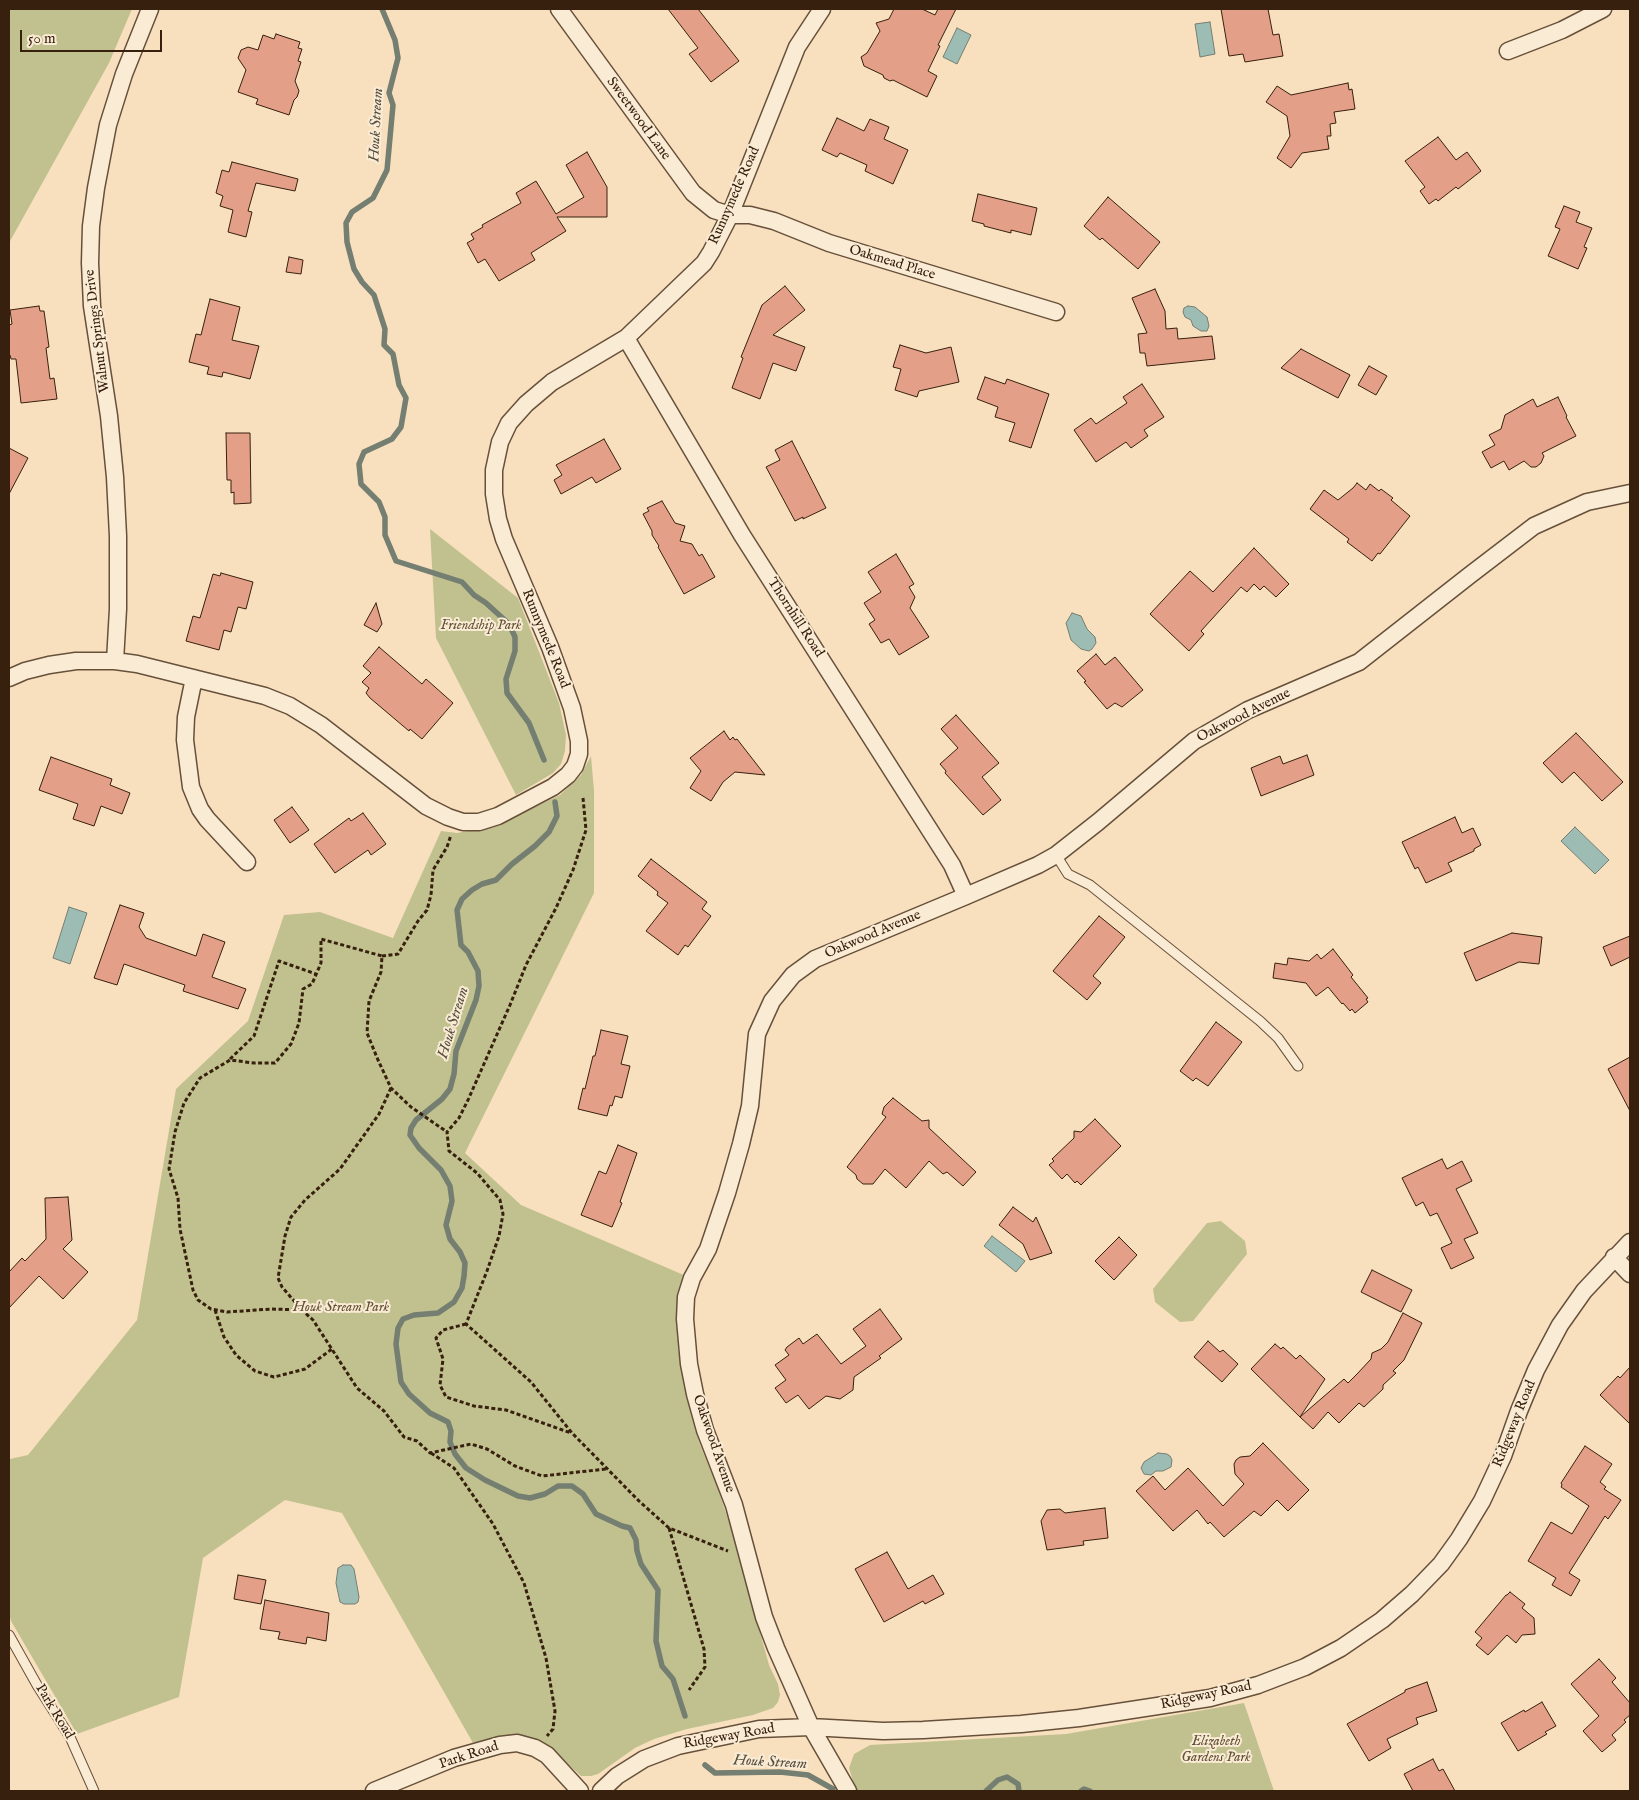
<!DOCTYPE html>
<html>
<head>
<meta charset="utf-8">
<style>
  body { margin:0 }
  #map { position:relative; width:1639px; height:1800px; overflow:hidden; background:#f8e0bf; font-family:"IM FELL English",serif }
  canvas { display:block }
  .frame { position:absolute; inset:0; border:10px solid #37200d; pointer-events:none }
  .scale { position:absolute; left:20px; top:30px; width:142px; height:22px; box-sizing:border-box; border:2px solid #37200d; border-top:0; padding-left:6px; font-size:15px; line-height:18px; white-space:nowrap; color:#37200d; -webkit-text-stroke:4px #faebd5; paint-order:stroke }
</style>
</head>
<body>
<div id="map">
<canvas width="1639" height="1800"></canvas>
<div class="frame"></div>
<div class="scale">50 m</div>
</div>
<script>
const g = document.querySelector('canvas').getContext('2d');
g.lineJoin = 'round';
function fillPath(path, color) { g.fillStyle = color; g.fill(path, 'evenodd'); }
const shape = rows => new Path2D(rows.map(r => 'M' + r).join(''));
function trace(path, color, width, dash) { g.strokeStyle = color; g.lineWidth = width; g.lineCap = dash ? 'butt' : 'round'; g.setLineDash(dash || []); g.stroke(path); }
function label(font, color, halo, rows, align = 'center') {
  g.font = font + ' "IM FELL English",serif'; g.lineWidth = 4; g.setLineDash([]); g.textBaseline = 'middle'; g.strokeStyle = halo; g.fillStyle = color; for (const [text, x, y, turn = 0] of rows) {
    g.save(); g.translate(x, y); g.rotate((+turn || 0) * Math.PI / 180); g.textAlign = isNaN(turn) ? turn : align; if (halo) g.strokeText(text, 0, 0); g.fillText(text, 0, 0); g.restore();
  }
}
fillPath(shape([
  [9,9,132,9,109,63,9,243],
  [430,529,518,598,559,703,566,735,565,751,561,764,553,773,516,795,436,638],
  [591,756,594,791,594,893,465,1153,521,1205,686,1276,678,1306,678,1347,687,1398,699,1442,718,1489,731,1528,769,1665,778,1684,780,1695,778,1702,773,1708,753,1715,687,1729,654,1739,635,1748,598,1774,591,1776,581,1776,556,1753,504,1737,473,1743,342,1513,285,1500,203,1558,179,1697,77,1734,11,1621,9,1613,9,1462,10,1459,28,1455,137,1320,176,1089,248,1021,284,915,320,912,393,938,441,831,457,833,485,828,501,823,560,795,581,775],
  [1221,1221,1245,1241,1247,1254,1193,1321,1180,1322,1155,1302,1153,1289,1207,1223],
  [1244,1703,1274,1791,856,1791,849,1768,854,1754,870,1745,1066,1734]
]), '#c1c18f');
const water = shape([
  [1210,22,1215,54,1200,57,1195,24,1210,22],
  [957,28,971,35,957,64,943,57,957,28],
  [1188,306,1195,307,1207,317,1209,326,1207,331,1201,331,1193,326,1191,320,1185,317,1183,312,1184,308,1188,306],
  [1072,613,1081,616,1087,629,1095,637,1096,643,1092,649,1089,651,1081,649,1071,640,1066,623,1072,613],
  [1575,827,1609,860,1595,874,1561,841,1575,827],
  [69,907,87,913,70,964,53,958,69,907],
  [992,1236,1025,1261,1016,1272,984,1246,992,1236],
  [1158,1453,1167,1454,1170,1456,1172,1460,1171,1467,1163,1471,1156,1471,1151,1475,1144,1474,1141,1468,1144,1462,1158,1453],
  [343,1565,351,1565,354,1569,359,1597,358,1602,355,1604,344,1604,340,1602,336,1583,338,1568,343,1565]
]);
fillPath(water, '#9dbdb4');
trace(water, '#747e71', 1);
trace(shape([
  [382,9,395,40,398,58,389,93,393,105,387,170,373,198,352,212,346,223,347,242,354,269,362,282,374,295,385,329,384,345,393,354,399,385,406,398,401,427,392,439,364,452,359,464,361,484,379,502,385,517,385,535,396,561,462,582,474,595,486,603,509,624,515,637,515,651,506,679,507,693,529,723,544,760],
  [555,802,557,816,549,832,535,846,512,864,496,880,482,884,472,890,462,899,457,910,461,945,468,952,478,971,479,986,476,1000,456,1051,454,1074,450,1089,442,1099,416,1120,411,1128,410,1135,419,1148,441,1170,450,1186,452,1201,446,1225,450,1239,460,1252,465,1263,464,1276,462,1288,454,1302,438,1313,414,1315,403,1319,398,1328,396,1344,401,1382,409,1394,430,1413,448,1422,451,1431,450,1442,455,1454,466,1468,485,1480,518,1496,530,1498,545,1494,558,1486,572,1486,583,1494,596,1514,622,1526,630,1528,636,1540,637,1551,641,1564,658,1590,656,1641,662,1666,673,1679,685,1716],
  [705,1765,715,1773,780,1772,808,1775,833,1789],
  [986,1791,998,1780,1007,1777,1018,1784,1019,1791],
  [1081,1791,1084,1789,1090,1791]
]), '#747e71', 5.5);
const building = shape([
  [668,9,698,9,739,61,711,82,689,54,698,48,668,9],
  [894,9,922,9,935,15,938,9,956,9,938,45,940,46,928,71,937,76,927,97,893,80,890,81,884,78,883,75,864,66,861,57,867,53,880,31,876,23,889,19,894,9],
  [1221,9,1268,9,1273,35,1279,34,1283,56,1245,62,1243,54,1229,56,1221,9],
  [276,34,300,42,298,48,302,49,298,61,301,62,295,81,299,91,297,97,294,100,289,115,256,104,258,99,238,92,246,70,238,58,241,50,248,47,258,50,263,35,274,39,276,34],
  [1348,83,1349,90,1352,89,1355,109,1334,112,1336,123,1330,124,1331,136,1327,136,1329,149,1302,153,1291,168,1277,158,1290,136,1287,116,1266,102,1277,86,1291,95,1348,83],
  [837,118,864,131,870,119,889,127,884,139,908,150,893,184,865,171,867,165,840,153,837,157,822,150,837,118],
  [1438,137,1456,160,1467,152,1481,171,1458,189,1456,187,1438,201,1436,199,1429,204,1420,191,1425,187,1405,161,1438,137],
  [587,152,607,187,607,217,557,217,566,231,531,253,535,260,499,281,485,259,478,263,467,243,474,239,471,234,483,227,482,225,521,203,516,193,536,181,556,214,584,197,566,165,587,152],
  [232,162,298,179,295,191,256,183,248,211,252,212,246,237,228,232,233,210,220,206,223,196,216,193,222,170,229,172,232,162],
  [978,194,1037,208,1031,235,1011,230,1011,233,984,226,984,224,972,221,978,194],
  [1108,197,1160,242,1138,269,1102,238,1100,240,1084,226,1108,197],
  [1564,206,1580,212,1576,222,1592,228,1584,247,1587,248,1578,269,1548,256,1560,229,1555,227,1564,206],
  [289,257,303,260,301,274,286,272,289,257],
  [785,286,805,310,773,335,805,347,796,371,773,363,760,399,732,388,743,358,741,357,762,305,785,286],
  [1155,289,1165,311,1166,329,1177,328,1178,339,1212,336,1215,359,1147,366,1145,353,1140,353,1138,334,1147,333,1132,298,1155,289],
  [210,299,240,307,232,340,259,346,250,379,223,372,222,377,207,374,209,367,189,362,196,334,201,335,210,299],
  [39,306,40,311,44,311,49,347,46,348,50,379,54,378,57,399,21,403,16,359,11,359,10,355,9,355,9,325,12,324,10,310,39,306],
  [900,345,926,353,951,347,959,382,919,391,917,397,895,390,901,369,893,367,900,345],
  [1301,349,1350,375,1338,398,1281,368,1301,349],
  [1369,366,1387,376,1376,395,1358,385,1369,366],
  [985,377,1005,384,1007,379,1049,394,1031,448,1009,441,1015,423,995,417,998,407,977,399,985,377],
  [1142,384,1164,417,1144,430,1148,436,1131,448,1126,442,1096,462,1074,430,1091,418,1096,424,1127,403,1123,397,1142,384],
  [1558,397,1567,416,1566,417,1576,436,1542,453,1544,456,1541,463,1536,467,1531,467,1524,461,1509,470,1504,461,1491,468,1482,452,1495,445,1489,435,1501,429,1505,415,1533,399,1537,407,1558,397],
  [226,433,250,433,251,503,234,504,234,492,231,493,231,480,227,480,226,433],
  [604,439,621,469,596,483,592,477,561,494,554,480,562,475,556,465,604,439],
  [792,441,826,508,803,519,803,517,795,521,766,467,780,460,775,450,792,441],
  [9,448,28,458,9,494,9,448],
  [1357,483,1366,490,1370,484,1379,491,1381,489,1393,498,1391,500,1410,516,1380,554,1378,553,1372,561,1347,542,1349,539,1310,509,1324,490,1338,500,1353,488,1357,483],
  [662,501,675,523,685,526,680,541,692,544,699,556,702,554,715,577,684,594,658,547,659,546,652,535,652,531,643,514,649,511,647,508,662,501],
  [1254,548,1289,584,1276,597,1264,586,1260,590,1254,584,1247,592,1241,587,1201,631,1204,634,1189,651,1150,614,1190,571,1213,592,1254,548],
  [896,554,914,584,909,587,915,597,910,608,929,637,899,655,889,639,881,643,869,624,875,620,864,603,881,592,868,572,896,554],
  [221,573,253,582,246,609,238,607,231,632,224,630,219,650,186,641,193,616,200,618,213,574,220,576,221,573],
  [376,603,382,624,377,632,364,625,376,603],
  [379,647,422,684,426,679,453,703,422,739,410,729,409,731,370,698,366,693,369,688,362,682,371,673,363,666,379,647],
  [1096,654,1105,665,1115,657,1143,690,1122,707,1115,703,1107,709,1084,682,1086,681,1077,671,1096,654],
  [956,715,999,763,982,777,1001,800,983,815,945,773,946,771,940,764,958,748,941,729,956,715],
  [724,731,730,740,733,737,735,740,737,739,765,775,735,772,723,782,711,801,690,788,701,771,690,758,724,731],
  [1576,733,1623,782,1602,801,1574,772,1562,783,1543,763,1576,733],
  [1307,755,1314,775,1261,796,1251,768,1280,756,1283,764,1307,755],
  [51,757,112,779,110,785,130,793,122,814,101,806,94,826,73,819,78,804,39,790,51,757],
  [292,807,309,830,290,843,274,820,292,807],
  [363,813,386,844,371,855,368,850,335,873,314,844,349,818,351,821,363,813],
  [1455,817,1462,833,1473,828,1481,845,1474,849,1474,851,1448,863,1452,871,1426,883,1418,867,1415,869,1402,842,1455,817],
  [651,859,707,902,702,909,711,916,688,947,685,945,678,955,646,931,668,903,657,895,658,892,638,876,651,859],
  [120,905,144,913,139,927,146,938,196,956,203,934,225,942,212,977,246,989,238,1009,183,991,185,985,124,964,117,985,94,978,120,905],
  [1099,916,1125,937,1093,976,1101,983,1087,1000,1053,971,1099,916],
  [1512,933,1542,937,1539,964,1519,962,1476,981,1464,953,1512,933],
  [1630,936,1630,957,1611,966,1603,947,1630,936],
  [1333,949,1353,975,1351,977,1368,998,1366,999,1368,1002,1355,1013,1352,1009,1350,1011,1343,1003,1342,1004,1328,987,1316,996,1306,983,1273,978,1275,963,1287,965,1288,958,1309,961,1317,954,1321,959,1333,949],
  [1216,1022,1242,1042,1208,1086,1196,1078,1193,1081,1180,1071,1216,1022],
  [601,1030,628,1036,621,1064,630,1066,622,1098,615,1096,612,1106,610,1105,607,1116,578,1109,583,1088,585,1089,593,1056,595,1056,601,1030],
  [1630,1057,1630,1111,1608,1069,1630,1057],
  [893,1098,922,1121,929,1120,929,1128,976,1172,963,1186,947,1172,943,1174,929,1161,906,1188,885,1169,873,1184,863,1184,857,1179,856,1175,847,1167,886,1117,882,1114,884,1107,893,1098],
  [1095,1119,1121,1146,1081,1185,1077,1181,1075,1183,1067,1174,1062,1179,1049,1165,1054,1161,1052,1159,1074,1138,1074,1131,1081,1132,1095,1119],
  [618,1145,637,1153,620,1202,622,1203,612,1227,581,1215,599,1171,606,1174,618,1145],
  [1442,1159,1447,1169,1462,1161,1472,1181,1456,1189,1478,1233,1464,1239,1474,1258,1451,1269,1441,1248,1452,1243,1437,1213,1430,1216,1423,1202,1416,1206,1402,1178,1442,1159],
  [68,1197,72,1240,63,1249,88,1272,63,1299,39,1276,9,1308,9,1272,22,1258,25,1261,46,1239,45,1198,68,1197],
  [1013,1207,1033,1222,1036,1217,1052,1253,1030,1260,1023,1244,999,1225,1013,1207],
  [1119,1237,1137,1255,1114,1280,1095,1261,1119,1237],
  [1372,1270,1412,1290,1401,1312,1361,1292,1372,1270],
  [880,1309,902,1339,879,1356,881,1358,854,1377,853,1390,840,1399,826,1396,809,1409,798,1395,786,1403,775,1388,786,1380,775,1365,789,1355,785,1350,787,1347,799,1338,803,1344,817,1334,841,1364,866,1346,853,1329,880,1309],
  [1403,1313,1422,1323,1404,1360,1393,1371,1396,1373,1383,1385,1383,1389,1364,1407,1359,1403,1339,1423,1328,1412,1313,1429,1300,1417,1344,1379,1348,1383,1357,1374,1371,1359,1372,1353,1381,1349,1388,1342,1403,1313],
  [1208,1341,1220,1352,1223,1350,1238,1364,1222,1382,1194,1357,1208,1341],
  [1275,1344,1281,1349,1283,1347,1296,1359,1300,1355,1325,1379,1300,1417,1251,1369,1275,1344],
  [1630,1367,1630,1424,1600,1395,1618,1376,1620,1378,1630,1367],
  [1263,1443,1309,1490,1288,1511,1277,1500,1261,1516,1254,1511,1224,1537,1210,1522,1208,1524,1197,1510,1173,1531,1136,1491,1153,1476,1165,1490,1188,1468,1223,1506,1244,1484,1235,1474,1234,1464,1236,1460,1240,1457,1250,1456,1263,1443],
  [1585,1446,1612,1464,1600,1482,1606,1487,1604,1489,1621,1500,1608,1519,1605,1516,1569,1573,1580,1580,1571,1596,1552,1585,1556,1578,1528,1561,1551,1522,1572,1534,1589,1506,1561,1487,1562,1485,1561,1483,1585,1446],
  [1105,1508,1108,1538,1083,1541,1084,1545,1047,1550,1041,1521,1047,1510,1060,1509,1065,1513,1105,1508],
  [887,1552,908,1589,933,1575,944,1594,925,1604,923,1601,884,1622,855,1569,887,1552],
  [238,1575,266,1580,261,1604,234,1599,238,1575],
  [1510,1592,1525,1604,1522,1608,1534,1618,1535,1634,1522,1635,1516,1643,1507,1635,1488,1655,1476,1645,1482,1638,1475,1632,1506,1595,1507,1595,1510,1592],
  [265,1600,329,1613,326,1641,307,1637,306,1644,278,1639,280,1632,260,1629,265,1600],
  [1599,1659,1616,1678,1612,1682,1630,1703,1630,1715,1624,1720,1626,1722,1612,1735,1616,1740,1602,1752,1583,1731,1599,1716,1571,1684,1599,1659],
  [1427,1682,1437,1711,1416,1718,1418,1724,1387,1739,1391,1748,1369,1761,1347,1724,1405,1692,1405,1690,1427,1682],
  [1542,1702,1556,1726,1545,1732,1547,1734,1518,1751,1501,1723,1524,1710,1525,1712,1542,1702],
  [1433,1759,1439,1771,1443,1769,1455,1791,1413,1791,1404,1774,1433,1759]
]);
fillPath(building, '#e39f87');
trace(building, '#37200d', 1);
const lane = shape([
  [1056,855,1068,874,1090,885,1260,1021,1278,1038,1298,1066],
  [9,1635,37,1685,70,1737,94,1791]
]);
const street = shape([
  [559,9,693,193,714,210,730,215,750,215,774,221,829,243,1056,312],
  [1508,51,1562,30,1603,9],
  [626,338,742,535,952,865,966,896],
  [115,661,118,609,118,536,115,477,109,416,92,306,90,263,91,226,96,188,108,125,124,74,150,9],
  [9,678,25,671,49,665,76,661,115,661,137,664,265,696,290,706,321,725,426,806,448,817,463,822,479,822,498,816,553,787,568,775,575,766,579,754,579,741,572,708,550,647,504,539,498,519,494,494,494,470,500,442,509,423,526,404,552,382,626,338,704,263,711,252,730,215,797,47,822,9],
  [194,678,186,717,185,740,191,787,200,809,207,819,247,862],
  [1614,1257,1630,1274],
  [374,1791,454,1758,500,1745,517,1743,535,1748,547,1755,580,1791],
  [601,1791,617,1776,644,1759,678,1746,759,1729,811,1727,883,1731,923,1730,1021,1724,1079,1718,1210,1698,1258,1685,1305,1667,1341,1648,1382,1620,1412,1594,1441,1564,1459,1539,1482,1501,1503,1456,1519,1411,1536,1370,1560,1325,1584,1291,1630,1242],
  [848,1791,811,1727,776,1648,764,1617,734,1505,705,1430,695,1394,689,1364,685,1319,686,1297,692,1278,708,1249,727,1193,741,1144,750,1106,757,1034,772,1001,793,975,815,959,966,896,1038,865,1056,855,1098,822,1194,741,1248,710,1359,662,1470,575,1534,526,1587,502,1630,493]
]);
trace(lane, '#67503a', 11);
trace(street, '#67503a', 19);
trace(shape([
  [583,798,586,830,573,870,556,908,526,965,510,1005,468,1100,459,1118,447,1132,449,1151,477,1173,500,1200,503,1214,499,1236,487,1271,466,1324,531,1382,572,1433,639,1501,669,1528,728,1551],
  [382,956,398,954,418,921,427,910,431,895,433,870,447,847,451,835],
  [230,1059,254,1036,279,961,316,974],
  [391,1088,379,1114,340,1169,305,1200,291,1217,285,1236,278,1278,282,1287,302,1310,313,1320,357,1388,384,1411,404,1437,417,1441,430,1453,471,1444,487,1449,515,1466,542,1476,606,1469],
  [215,1310,224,1337,236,1355,255,1371,274,1377,305,1369,332,1349],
  [302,1310,272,1309,227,1312,211,1309,198,1300,193,1290,180,1229,178,1198,169,1169,175,1132,184,1103,200,1078,230,1060,254,1063,275,1063,291,1044,299,1023,303,989,312,984,321,963,321,939,382,956,381,972,369,1001,367,1033,378,1060,391,1088,411,1107,447,1132],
  [466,1324,443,1330,436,1338,443,1359,440,1385,446,1397,474,1406,506,1410,571,1433],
  [431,1453,454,1468,493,1524,524,1583,546,1658,555,1711,553,1729,547,1736],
  [669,1528,704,1649,705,1667,689,1690]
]), '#37200d', 3, [4, 2.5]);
trace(lane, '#faebd5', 9);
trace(street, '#faebd5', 16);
label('14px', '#37200d', '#faebd5', [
  ["Sweetwood Lane",638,119,54],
  ["Runnymede Road",735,196,-66],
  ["Oakmead Place",892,263,17],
  ["Walnut Springs Drive",98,331,-97],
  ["Thornhill Road",795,618,57],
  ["Runnymede Road",545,639,68],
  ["Oakwood Avenue",1244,716,-27],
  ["Oakwood Avenue",873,935,-23],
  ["Ridgeway Road",1515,1424,-68],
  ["Oakwood Avenue",713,1444,71],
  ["Ridgeway Road",1206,1696,-12],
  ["Park Road",54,1712,59],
  ["Ridgeway Road",729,1737,-10],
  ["Park Road",469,1756,-18]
]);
label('italic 14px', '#605034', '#faebd5', [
  ["Friendship Park",481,626],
  ["Houk Stream Park",341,1308],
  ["Elizabeth",1216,1742],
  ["Gardens Park",1216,1758]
]);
label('italic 15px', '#564f3f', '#faebd5', [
  ["Houk Stream",377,125,-87],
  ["Houk Stream",454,1023,-73],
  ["Houk Stream",770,1763,3]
]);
</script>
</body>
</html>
